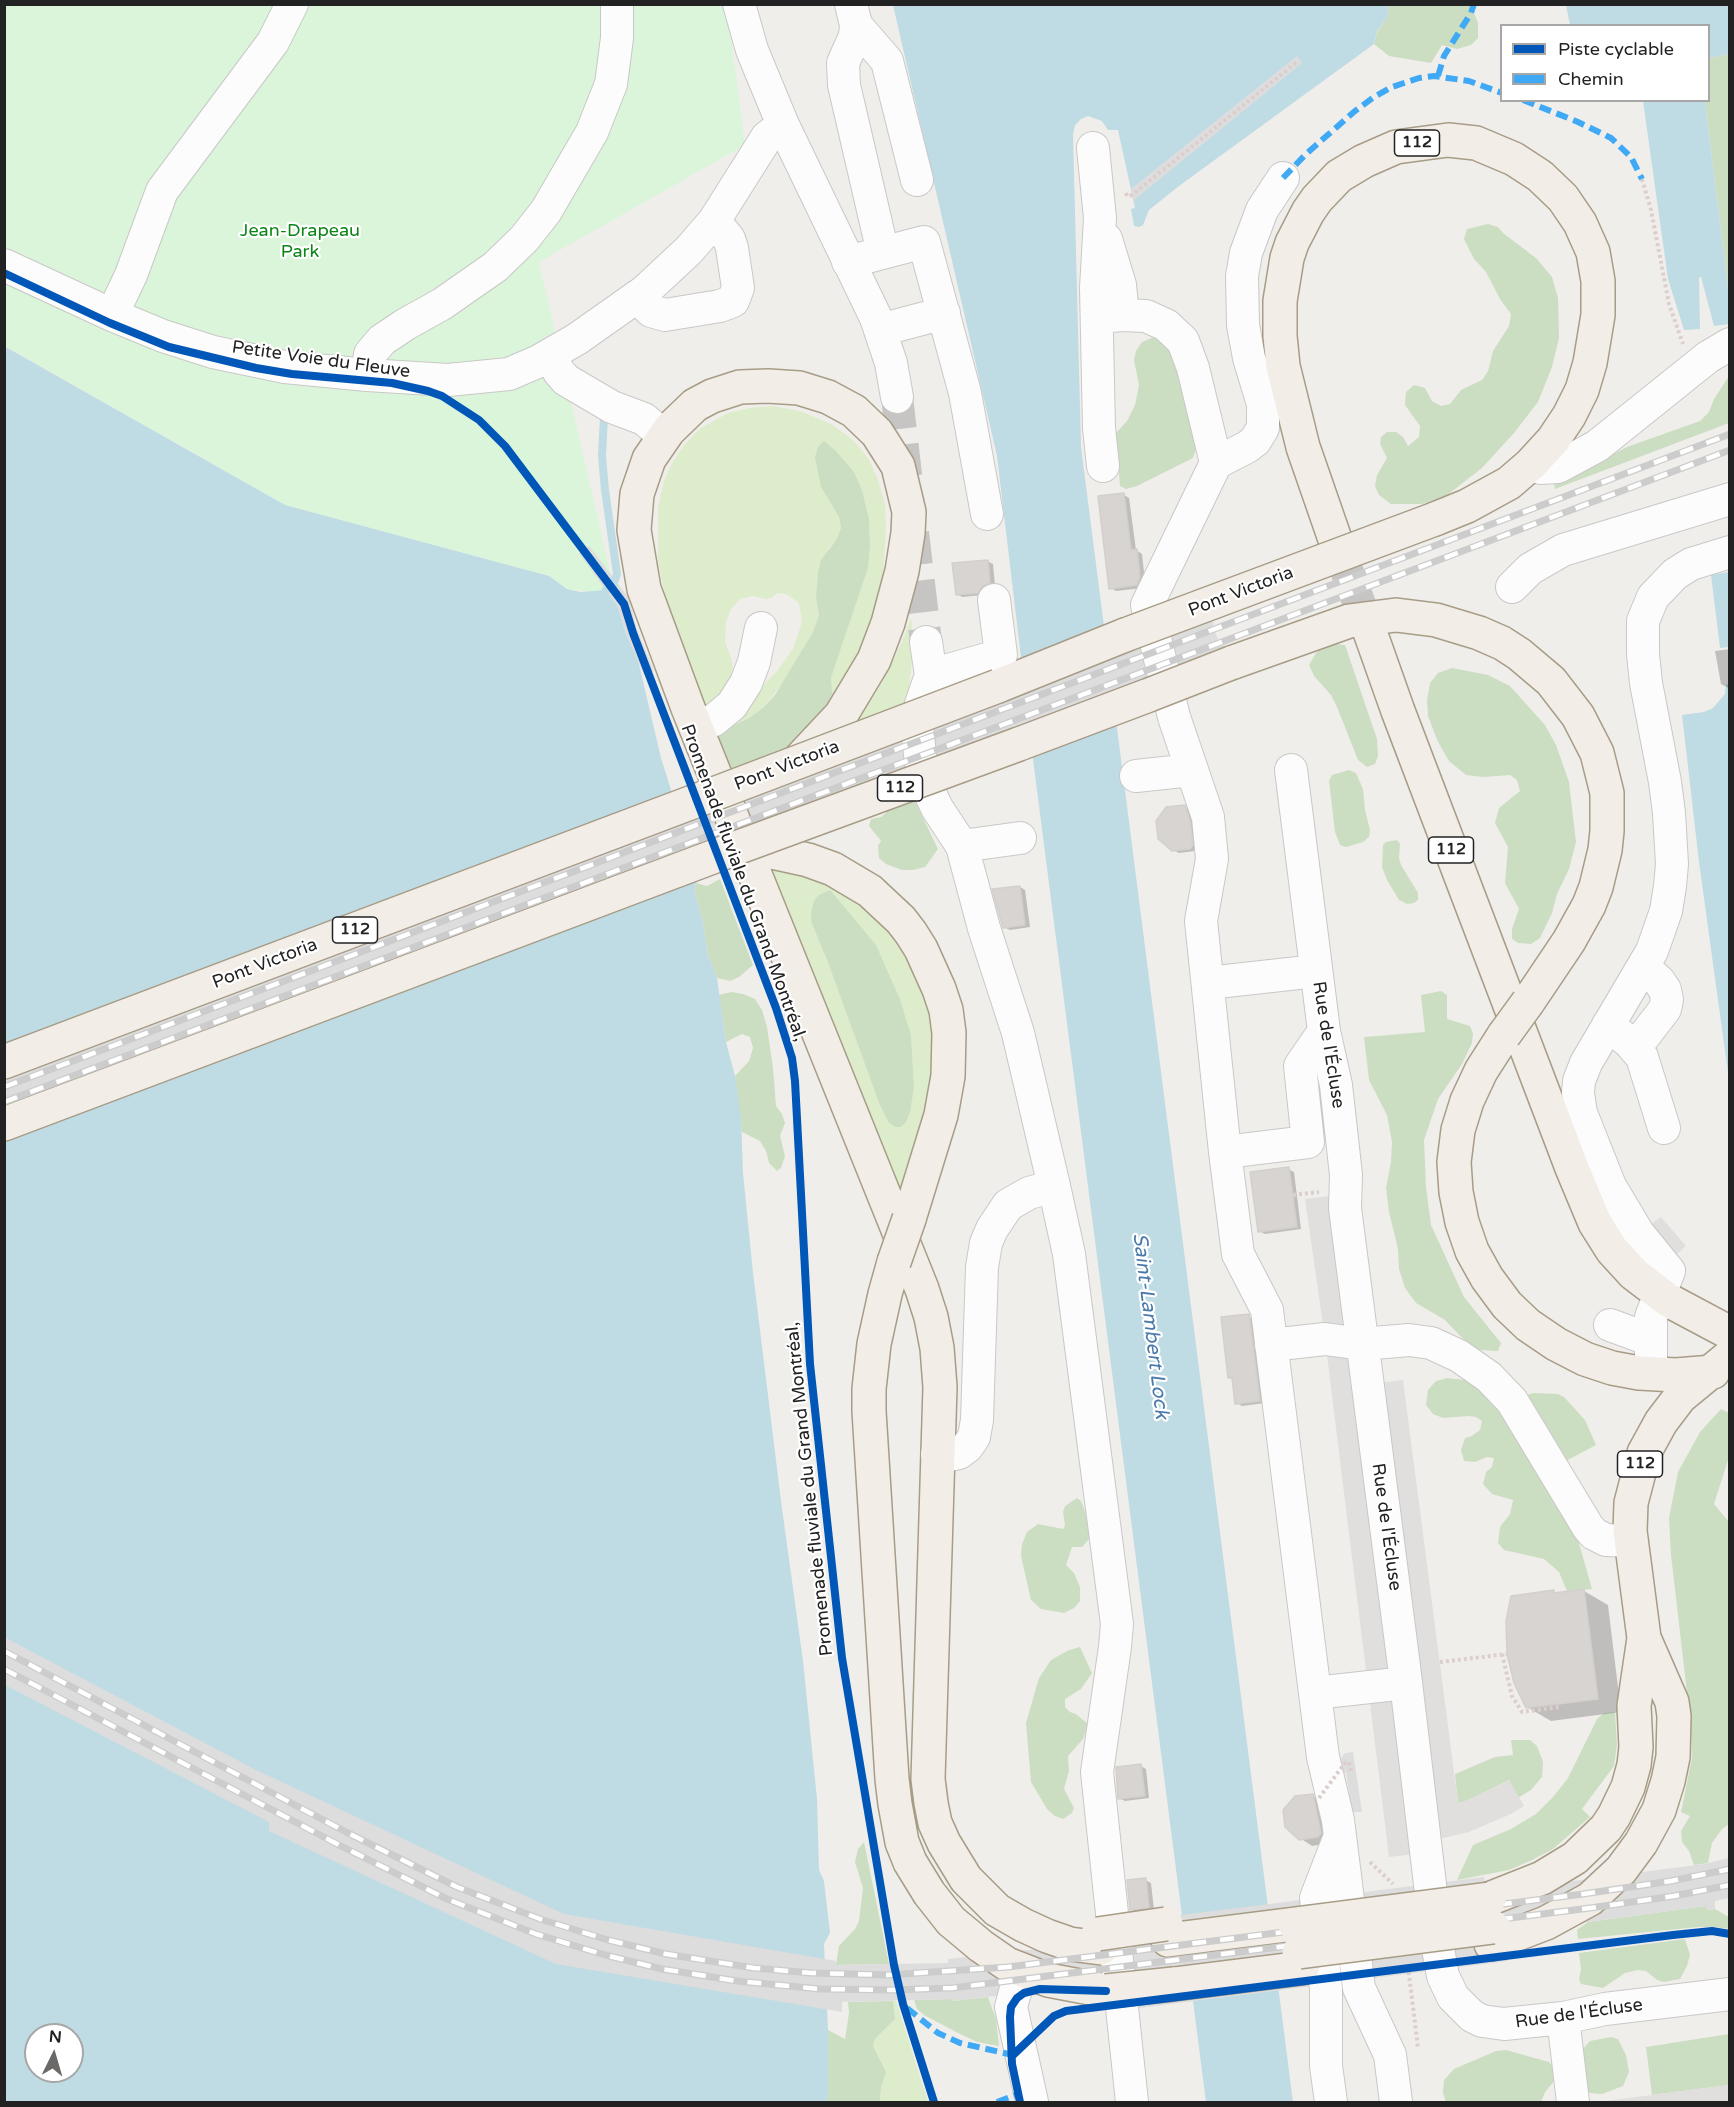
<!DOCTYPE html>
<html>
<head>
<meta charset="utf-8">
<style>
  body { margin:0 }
  #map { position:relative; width:1734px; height:2107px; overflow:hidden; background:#f0eeeb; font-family:"Varela Round",sans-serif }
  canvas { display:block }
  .frame { position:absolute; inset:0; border:6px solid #222; pointer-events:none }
  .legend { position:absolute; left:1500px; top:24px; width:210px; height:78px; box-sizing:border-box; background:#fff; border:2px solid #a7a7a7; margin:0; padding:8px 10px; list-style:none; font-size:18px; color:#222 }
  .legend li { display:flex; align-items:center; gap:12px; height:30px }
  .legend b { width:30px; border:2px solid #a7a7a7 }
  .north { position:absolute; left:24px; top:2023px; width:60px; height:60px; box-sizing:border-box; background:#fff; border:2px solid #a7a7a7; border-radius:50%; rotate:5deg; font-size:16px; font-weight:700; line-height:24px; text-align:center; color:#222 }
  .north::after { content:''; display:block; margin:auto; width:21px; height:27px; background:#6a6968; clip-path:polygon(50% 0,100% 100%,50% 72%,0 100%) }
</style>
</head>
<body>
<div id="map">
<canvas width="1734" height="2107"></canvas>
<div class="frame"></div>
<ul class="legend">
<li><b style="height:8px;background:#0057b8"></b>Piste cyclable</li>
<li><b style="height:8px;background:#3fa9f5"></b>Chemin</li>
</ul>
<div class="north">N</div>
</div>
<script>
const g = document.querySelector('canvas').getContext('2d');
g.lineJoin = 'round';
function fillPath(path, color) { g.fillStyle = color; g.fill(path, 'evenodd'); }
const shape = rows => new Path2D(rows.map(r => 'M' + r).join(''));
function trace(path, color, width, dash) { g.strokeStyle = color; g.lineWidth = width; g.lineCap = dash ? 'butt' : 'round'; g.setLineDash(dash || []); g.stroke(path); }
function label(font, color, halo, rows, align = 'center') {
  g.font = font + ' "Varela Round",sans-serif'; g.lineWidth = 4.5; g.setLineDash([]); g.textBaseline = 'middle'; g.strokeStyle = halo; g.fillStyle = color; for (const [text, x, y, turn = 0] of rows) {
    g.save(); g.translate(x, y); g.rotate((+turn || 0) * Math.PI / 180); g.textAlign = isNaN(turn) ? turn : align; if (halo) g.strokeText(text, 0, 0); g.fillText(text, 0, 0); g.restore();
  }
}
fillPath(shape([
  [773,406,800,411,833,425,853,440,868,458,877,477,885,504,886,528,883,573,874,613,856,661,833,703,831,678,868,568,870,546,869,519,862,490,854,472,837,452,821,487,839,517,841,528,836,540,828,549,816,598,819,615,813,632,788,676,764,707,749,718,716,734,777,671,793,649,802,622,799,603,786,594,777,593,771,598,765,599,753,596,740,599,731,609,726,622,725,642,732,661,733,678,707,715,666,601,658,561,658,507,664,481,672,463,685,444,701,428,728,413,750,408],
  [911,618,914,643,907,708,844,733,870,701,882,683,901,644],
  [768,865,798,869,849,894,883,923,900,943,908,957,924,993,932,1031,933,1069,917,1143,899,1197],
  [812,924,876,945,900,999,911,1035,914,1087,906,1122,888,1122,879,1103,827,960],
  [893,2001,896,2001,928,2102,880,2102,881,2088,886,2072,873,2046,875,2039,895,2019]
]), '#ddeccb');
fillPath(shape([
  [1389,5,1471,5,1478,23,1478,38,1471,45,1457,49,1442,45,1431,63,1389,56,1374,44,1377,32,1387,18],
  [1729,54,1729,297,1705,101,1708,100,1709,58],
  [1488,224,1498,227,1503,233,1536,258,1552,277,1558,298,1559,338,1552,367,1538,402,1514,433,1482,468,1446,496,1422,504,1391,504,1379,495,1375,486,1377,475,1387,458,1380,444,1381,437,1387,432,1396,432,1403,437,1408,446,1419,437,1420,426,1405,405,1406,392,1414,385,1425,388,1432,401,1441,406,1450,404,1461,390,1482,380,1488,371,1493,351,1509,326,1511,314,1500,299,1486,272,1474,259,1464,239,1467,229],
  [1154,337,1169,346,1179,358,1198,443,1193,458,1137,486,1126,489,1120,486,1116,433,1127,421,1135,405,1139,385,1134,360,1136,351,1142,342],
  [1729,376,1729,423,1555,489,1554,484,1627,447,1700,421,1709,412,1714,399],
  [824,441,837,452,854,472,862,490,869,519,870,546,868,568,831,678,833,703,794,743,782,751,732,777,716,734,749,718,764,707,775,695,813,632,819,615,816,598,818,573,821,560,836,540,841,528,839,517,821,487,815,457,818,447],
  [1335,644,1345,645,1377,739,1378,756,1375,764,1367,767,1358,760,1337,707,1331,695,1314,676,1309,665,1316,653,1323,647],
  [1452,668,1488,675,1510,686,1545,725,1556,745,1569,782,1576,842,1569,869,1557,894,1552,913,1540,938,1531,944,1518,943,1512,939,1512,929,1519,909,1505,883,1508,847,1495,823,1499,808,1520,791,1517,780,1510,775,1483,777,1466,775,1449,761,1438,742,1428,716,1427,701,1430,683,1438,673],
  [1349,770,1356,773,1363,789,1365,810,1370,830,1369,837,1363,842,1346,847,1340,845,1335,832,1329,781,1332,775],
  [912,795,938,849,925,867,913,870,902,870,886,864,879,858,878,846,881,841,869,826,871,819,881,817,886,813,886,805],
  [1397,840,1400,844,1399,858,1401,865,1418,893,1418,900,1414,903,1407,904,1399,900,1387,880,1382,867,1383,845,1386,842],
  [720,879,753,965,739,977,730,981,717,978,708,955,702,918,694,890,696,883,707,886],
  [830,890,876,945,900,999,911,1035,914,1087,910,1112,906,1122,901,1127,896,1127,888,1122,879,1103,827,960,812,924,811,913,814,901,819,895],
  [1441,991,1447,995,1447,1019,1470,1026,1473,1033,1472,1043,1462,1064,1438,1099,1424,1140,1426,1187,1431,1225,1464,1297,1501,1343,1498,1351,1478,1350,1465,1341,1445,1320,1416,1303,1405,1288,1399,1269,1398,1249,1389,1212,1386,1188,1391,1162,1392,1142,1387,1115,1369,1080,1364,1037,1425,1032,1421,995],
  [731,992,743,994,755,999,762,1010,767,1027,773,1068,776,1106,782,1114,785,1123,780,1136,785,1156,781,1168,777,1171,769,1163,766,1151,760,1141,742,1132,735,1076,749,1061,753,1048,750,1037,742,1034,726,1042,719,995],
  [1447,1378,1464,1380,1487,1393,1511,1423,1577,1536,1592,1589,1567,1591,1559,1572,1544,1559,1504,1550,1498,1543,1500,1527,1510,1514,1513,1500,1492,1494,1483,1484,1486,1472,1492,1467,1494,1458,1487,1457,1475,1462,1464,1461,1461,1450,1465,1438,1472,1436,1480,1430,1482,1421,1476,1417,1468,1416,1443,1418,1433,1414,1426,1405,1428,1390,1436,1381],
  [1533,1393,1558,1394,1564,1397,1585,1420,1596,1445,1564,1462,1523,1396],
  [1721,1409,1729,1413,1729,1457,1714,1504,1729,1522,1729,1824,1722,1829,1712,1843,1708,1863,1694,1865,1689,1851,1682,1842,1681,1831,1690,1816,1681,1812,1692,1758,1691,1727,1671,1555,1669,1518,1678,1472,1700,1432],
  [1077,1498,1081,1501,1086,1514,1090,1538,1082,1547,1072,1547,1066,1565,1074,1573,1080,1587,1080,1601,1074,1608,1064,1613,1041,1609,1031,1600,1021,1556,1022,1544,1027,1532,1038,1524,1063,1529,1065,1525,1063,1512,1065,1506],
  [1080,1647,1092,1673,1081,1689,1065,1699,1065,1707,1070,1712,1076,1714,1088,1724,1083,1739,1068,1756,1069,1771,1064,1789,1074,1808,1072,1813,1063,1819,1055,1816,1047,1809,1031,1782,1026,1723,1039,1678,1051,1660,1069,1650],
  [1615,1712,1617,1745,1614,1766,1582,1809,1590,1817,1553,1849,1532,1860,1509,1870,1457,1880,1473,1845,1511,1829,1536,1814,1554,1796,1568,1778,1597,1719,1604,1713],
  [1511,1740,1530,1740,1537,1746,1543,1762,1542,1777,1531,1790,1518,1798,1509,1780,1466,1801,1458,1803,1455,1774,1495,1757,1513,1755],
  [864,1842,889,1964,836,1965,839,1946,855,1929,859,1921,863,1888,855,1862,858,1849],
  [1706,1906,1707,1910,1715,1909,1729,1917,1729,1929,1716,1927,1698,1927,1578,1939,1577,1930,1588,1922],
  [1685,1939,1690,1955,1687,1966,1680,1979,1664,1982,1657,1980,1646,1971,1638,1970,1625,1973,1603,1988,1581,1984,1579,1979,1581,1969,1579,1953],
  [988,1997,996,2019,999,2046,977,2042,956,2032,924,2015,917,2009,914,2000,952,1999,953,2001],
  [893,2001,895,2019,875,2039,873,2046,886,2072,881,2088,880,2102,828,2102,828,2030,845,2039,849,2013,848,2002],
  [1729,2034,1729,2085,1652,2095,1646,2047],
  [1611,2037,1618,2039,1626,2055,1629,2072,1623,2086,1602,2094,1590,2093,1585,2088,1582,2050,1590,2041],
  [1506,2050,1549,2062,1556,2069,1555,2080,1545,2092,1541,2102,1446,2102,1443,2093,1444,2080,1454,2069,1496,2051]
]), '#cbdec1');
fillPath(shape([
  [5,5,727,5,745,145,539,262,618,607,593,592,567,589,549,576,285,505,5,346]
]), '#daf5da');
fillPath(shape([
  [1346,1194,1368,1384,1403,1380,1458,1803,1466,1801,1509,1780,1524,1806,1511,1814,1469,1832,1426,1842,1426,1853,1389,1857,1325,1339,1305,1199],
  [1661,1217,1686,1246,1674,1257,1638,1233],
  [1729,2085,1729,2102,1597,2102,1652,2095]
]), '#e0dfde');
fillPath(shape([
  [893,5,1389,5,1387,18,1377,31,1374,44,1179,186,1149,210,1143,225,1139,227,1134,226,1131,209,1135,208,1118,130,1108,130,1102,121,1088,116,1081,119,1075,125,1073,134,1081,447,1293,2102,1206,2102,1035,775,997,456],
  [1566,5,1729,5,1729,54,1709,58,1708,26,1570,25],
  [1643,101,1705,101,1729,297,1729,324,1714,326,1701,277,1699,277,1700,329,1684,330,1668,279],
  [4,346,285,505,549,576,567,589,580,592,606,590,618,607,626,634,638,660,661,758,698,876,694,890,702,918,708,955,717,978,726,1042,735,1076,741,1116,743,1173,753,1273,781,1501,803,1661,817,1799,819,1870,824,1881,830,1933,824,1944,828,2030,828,2102,5,2102],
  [36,2035,72,2035,72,2071,36,2071],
  [1729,572,1729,647,1720,648,1711,575],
  [1726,684,1729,684,1729,1080,1699,862,1682,715,1704,712,1713,708,1725,694]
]), '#bfdbe3');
fillPath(shape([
  [1297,56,1302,63,1133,201,1131,189],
  [1441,534,1213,620,1214,629,1219,643,1226,648,733,866,5,1137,5,1053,782,751,794,743,841,732],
  [589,546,629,598,636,627,654,671,644,675,626,634,618,607,579,553],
  [4,1637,256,1770,564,1914,836,1961,836,1965,948,1963,948,1959,1099,1942,1150,1919,1484,1877,1486,1892,1488,1892,1704,1864,1729,1858,1729,1898,1715,1901,1715,1909,1707,1910,1706,1906,1537,1929,1507,1950,1508,1961,1108,2012,1104,1983,953,2001,952,1999,842,2002,842,2012,556,1964,269,1831,269,1822,5,1685],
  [1353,1752,1362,1812,1352,1812,1346,1772,1324,1802,1314,1794,1345,1753]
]), '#dedddd');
fillPath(shape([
  [1124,495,1129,498,1136,550,1142,554,1145,581,1142,588,1116,591,1111,588],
  [987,561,993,564,995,586,983,595,962,597,957,594],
  [1730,649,1730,689,1721,684,1715,651],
  [1185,807,1190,810,1195,825,1198,848,1195,851,1179,853,1173,850],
  [1020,887,1025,890,1030,927,1010,930,1004,927],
  [1288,1169,1294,1172,1301,1229,1265,1234,1259,1231],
  [1249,1317,1255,1320,1265,1403,1242,1406,1237,1403,1234,1380,1230,1377],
  [1584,1591,1608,1605,1621,1712,1551,1721,1527,1707,1553,1592,1558,1594],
  [1141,1766,1146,1769,1149,1798,1125,1801,1119,1798],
  [1313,1796,1325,1803,1330,1843,1312,1846,1300,1838],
  [1145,1880,1151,1883,1154,1910,1137,1913,1131,1909]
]), '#0003');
trace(shape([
  [604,417,602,456,605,490,617,574,613,586,606,590]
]), '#bfdbe3', 8);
const building = shape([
  [1124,493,1131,550,1137,549,1140,577,1137,585,1109,589,1098,496,1124,493],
  [988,560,990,583,983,586,978,593,956,595,952,563,988,560],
  [1185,805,1190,821,1193,845,1190,849,1172,851,1158,839,1156,821,1166,807,1185,805],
  [1020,886,1025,925,1003,928,992,889,1020,886],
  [1289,1167,1297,1227,1258,1232,1250,1172,1289,1167],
  [1249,1314,1260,1401,1235,1404,1232,1378,1228,1378,1221,1317,1249,1314],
  [1584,1589,1598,1699,1526,1708,1514,1683,1507,1654,1506,1621,1511,1596,1554,1590,1554,1593,1584,1589],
  [1141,1764,1145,1796,1118,1799,1116,1767,1141,1764],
  [1313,1794,1321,1833,1318,1837,1299,1840,1285,1827,1283,1810,1295,1796,1313,1794],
  [1146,1878,1149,1908,1130,1910,1127,1880,1146,1878]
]);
fillPath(building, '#d7d4d2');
trace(building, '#d3d0cc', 1.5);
trace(shape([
  [897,397,907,483],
  [913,533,926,642]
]), '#c7c5c3', 32, [32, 16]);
trace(shape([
  [1337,545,1370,632]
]), '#c7c5c3', 33, [33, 16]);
const minor = shape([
  [739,4,752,50,783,125,876,318,891,363,897,397],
  [851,4,856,25,855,36,843,63,844,85,883,253],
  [856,25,887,61,917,180],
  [1093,148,1100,218,1096,288,1099,428,1103,466],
  [1106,239,1120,285,1123,315],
  [848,262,924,242,965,393,987,514],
  [4,265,112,315,163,336,213,352,285,367,367,375,448,380,509,374,537,362,577,339,645,291,689,250,714,221,767,137,783,125],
  [637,297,651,311,665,315,720,306,733,301,738,288,732,248,729,239,714,221],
  [112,315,131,275,162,191,273,42,292,4],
  [1097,317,1123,315,1146,316,1166,325,1183,341,1193,368,1216,463,1147,605,1174,717,1208,817,1212,859,1201,921,1225,1152,1238,1254,1267,1310,1323,1757,1338,1820,1359,1988,1390,2055,1396,2102],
  [880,330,944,313],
  [550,355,559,372,566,380,612,407,644,419,664,436],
  [367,375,370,354,382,340,406,324,442,304,495,267,524,239,546,211,592,132,611,84,617,38,617,4],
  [1216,463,1247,447,1255,441,1263,428,1263,404,1249,358,1243,325,1242,276,1246,253,1262,210,1283,178],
  [1531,464,1540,468,1558,467,1597,446,1708,357,1730,344],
  [1512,587,1530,569,1563,550,1730,499],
  [926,642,931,675,918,713,917,727,921,763,930,793,937,808,962,846,984,928,1018,1033,1054,1186],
  [931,675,1001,655,994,600],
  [696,727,714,720,732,705,746,683,754,662,761,628],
  [1291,770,1324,1031,1336,1085,1346,1175,1345,1208,1404,1666,1437,1943,1443,1976,1453,1997,1472,2016,1482,2021,1504,2024,1563,2018,1605,2009,1730,1994],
  [1136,776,1192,770],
  [962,846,1020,838],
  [1208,983,1316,971],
  [1608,1025,1629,1042,1642,1057,1664,1128],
  [1635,1048,1665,1009,1667,1000,1665,990,1659,981,1643,967],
  [1225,1152,1308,1142,1300,1066,1324,1031],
  [1610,1325,1651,1340],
  [1271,1345,1325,1339,1362,1344,1409,1340,1431,1343,1459,1356,1489,1377,1512,1401,1588,1527,1594,1534,1606,1540,1631,1541],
  [1651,1374,1651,1317,1669,1271,1638,1233,1610,1186,1581,1113,1578,1093,1579,1081,1586,1063,1652,951,1666,911,1670,886,1672,864,1669,813,1665,782,1646,683,1643,654,1643,621,1653,597,1675,574,1691,564,1730,552],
  [937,1454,949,1455,959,1453,967,1447,974,1437,977,1420,982,1267,986,1243,992,1229,1008,1205,1029,1193,1054,1186,1069,1254,1117,1624,1115,1647,1097,1772,1132,2102],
  [1315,1693,1406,1683],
  [1021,1970,1011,2007,1032,2102],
  [1563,2018,1573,2102],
  [1331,2102,1326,2066,1326,1989,1316,1898,1338,1841]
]);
const major = shape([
  [1337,545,1303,447,1283,366,1280,336,1280,301,1287,258,1292,243,1308,212,1317,199,1339,176,1364,161,1396,147,1448,140,1476,143,1514,159,1540,176,1563,198,1580,223,1593,252,1598,281,1598,315,1590,363,1582,390,1569,416,1553,440,1531,464,1509,483,1467,506,1435,519],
  [1370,632,1398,711,1572,1168,1595,1223,1612,1250,1634,1274,1668,1300,1730,1333],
  [1231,663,1349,621,1396,615,1436,620,1479,633,1502,643,1519,654,1551,681,1578,716,1597,753,1607,793,1607,831,1605,850,1596,887,1589,905,1569,941,1528,1002],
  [998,686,1125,635],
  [1019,744,1149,695],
  [797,762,841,715,874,660,888,623,902,571,908,533,909,512,898,466,877,433,854,411,828,397,799,388,768,386,740,387,712,396,695,405,669,430,649,459,637,494,634,530,644,589,688,708,922,1289,931,1317,937,1348,940,1387,928,1779,931,1803,935,1823,944,1843,966,1879,997,1910,1023,1925,1047,1936,1070,1944,1101,1948],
  [767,851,808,860,833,869,870,891,901,920,911,933,921,949,939,989,946,1010,949,1033,948,1076,941,1115,909,1219],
  [1504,1035,1481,1071,1467,1101,1458,1130,1454,1162,1456,1192,1462,1222,1472,1251,1487,1278,1507,1305,1528,1325,1556,1344,1585,1359,1612,1368,1639,1373,1676,1375,1713,1372],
  [4,1062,706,797],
  [4,1124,739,847],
  [894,1262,885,1294,874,1344,869,1389,869,1411,892,1779,895,1804,902,1842,910,1862,929,1893,951,1921,981,1946,1007,1964,1048,1980,1106,1991],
  [1489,1899,1542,1878,1575,1858,1606,1828,1614,1816,1628,1787,1634,1765,1636,1747,1634,1706,1644,1638],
  [1168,1940,1295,1924],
  [1491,1944,1546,1923,1590,1899,1621,1870,1641,1843,1659,1810,1668,1781,1673,1757,1674,1716,1672,1702,1644,1638,1630,1531,1631,1503,1644,1453,1661,1422,1680,1397,1730,1356],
  [1174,1984,1302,1968]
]);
trace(minor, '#c9c8c7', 34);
trace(major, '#a79c86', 36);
trace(shape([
  [1642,179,1651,210,1669,304,1683,344],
  [1126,193,1127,196,1132,195,1297,62],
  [1293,1195,1319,1192],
  [1502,1654,1512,1696,1522,1712,1560,1707],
  [1440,1662,1507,1654],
  [1370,1862,1393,1884],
  [1408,1966,1418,2048]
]), '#dccecd', 4, [3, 3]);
trace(minor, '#fdfcfc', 32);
trace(major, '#f3ede7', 33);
const rail = shape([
  [4,1087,1730,434],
  [4,1102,1730,450],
  [4,1651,346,1832,457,1887,540,1919,608,1940,666,1954,754,1968,812,1973,888,1975,1008,1967,1583,1894,1671,1881,1730,1869],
  [4,1669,341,1846,447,1899,536,1934,605,1955,662,1969,737,1981,820,1989,893,1990,952,1988,1590,1908,1674,1896,1730,1885]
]);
trace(rail, '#ccc', 7);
trace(rail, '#fff', 4.5, [14]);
const majorBridge = shape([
  [1125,635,1435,519],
  [1149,695,1231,663],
  [706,797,998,686],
  [739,847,1019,744],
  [1504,1035,1528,1002],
  [894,1262,909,1219],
  [1295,1924,1489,1899],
  [1098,1934,1166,1924],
  [1299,1952,1493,1927],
  [1106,1991,1174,1984]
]);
trace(majorBridge, '#a79c86', 36, []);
trace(shape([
  [1319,1798,1345,1763,1349,1762,1351,1771]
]), '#dccecd', 4, [3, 3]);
trace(majorBridge, '#f3ede7', 33);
trace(shape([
  [1438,76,1444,56,1471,13,1474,4],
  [1523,100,1578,122,1611,138,1631,157,1642,179],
  [1283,178,1306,154,1355,111,1374,97,1392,87,1419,78,1434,76,1469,81,1502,93],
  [907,2008,938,2033,960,2043,1013,2055],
  [997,2102,1018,2094]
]), '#3fa9f5', 6, [12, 6]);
trace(shape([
  [4,273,110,323,169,347,256,368,292,374,392,383,428,391,442,396,479,420,505,446,624,604,633,633,776,1008,792,1058,795,1081,810,1364,842,1658,894,1965,903,2004,934,2102],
  [1013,2055,1054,2016,1066,2011,1673,1935,1712,1931,1730,1934],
  [1020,2102,1012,2064,1010,2017,1011,2007,1017,1998,1024,1993,1040,1989,1106,1991]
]), '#0057b8', 8);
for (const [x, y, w] of [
  [1417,143,45],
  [900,788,45],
  [1451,850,45],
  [355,930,45],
  [1640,1464,45]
]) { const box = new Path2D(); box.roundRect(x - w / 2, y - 13, w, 26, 4.5); g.fillStyle = '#fff'; g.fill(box); trace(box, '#222', 1.5); }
label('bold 16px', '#222', null, [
  ["112",1417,143],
  ["112",900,788],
  ["112",1451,850],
  ["112",355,930],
  ["112",1640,1464]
]);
label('18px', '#0c8416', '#fff', [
  ["Jean-Drapeau",300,231],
  ["Park",300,252]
]);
label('18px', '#222', '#fff', [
  ["Petite Voie du Fleuve",321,360,8],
  ["Pont Victoria",1241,592,-21],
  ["Pont Victoria",787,766,-21],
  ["Promenade fluviale du Grand Montréal,",743,883,70],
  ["Pont Victoria",265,964,-21],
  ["Rue de l'Écluse",1328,1045,81],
  ["Promenade fluviale du Grand Montréal,",810,1489,-96],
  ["Rue de l'Écluse",1386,1527,82],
  ["Rue de l'Écluse",1579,2014,-8]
]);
label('italic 20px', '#4a7aab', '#fff', [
  ["Saint-Lambert Lock",1150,1326,83]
]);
</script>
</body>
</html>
